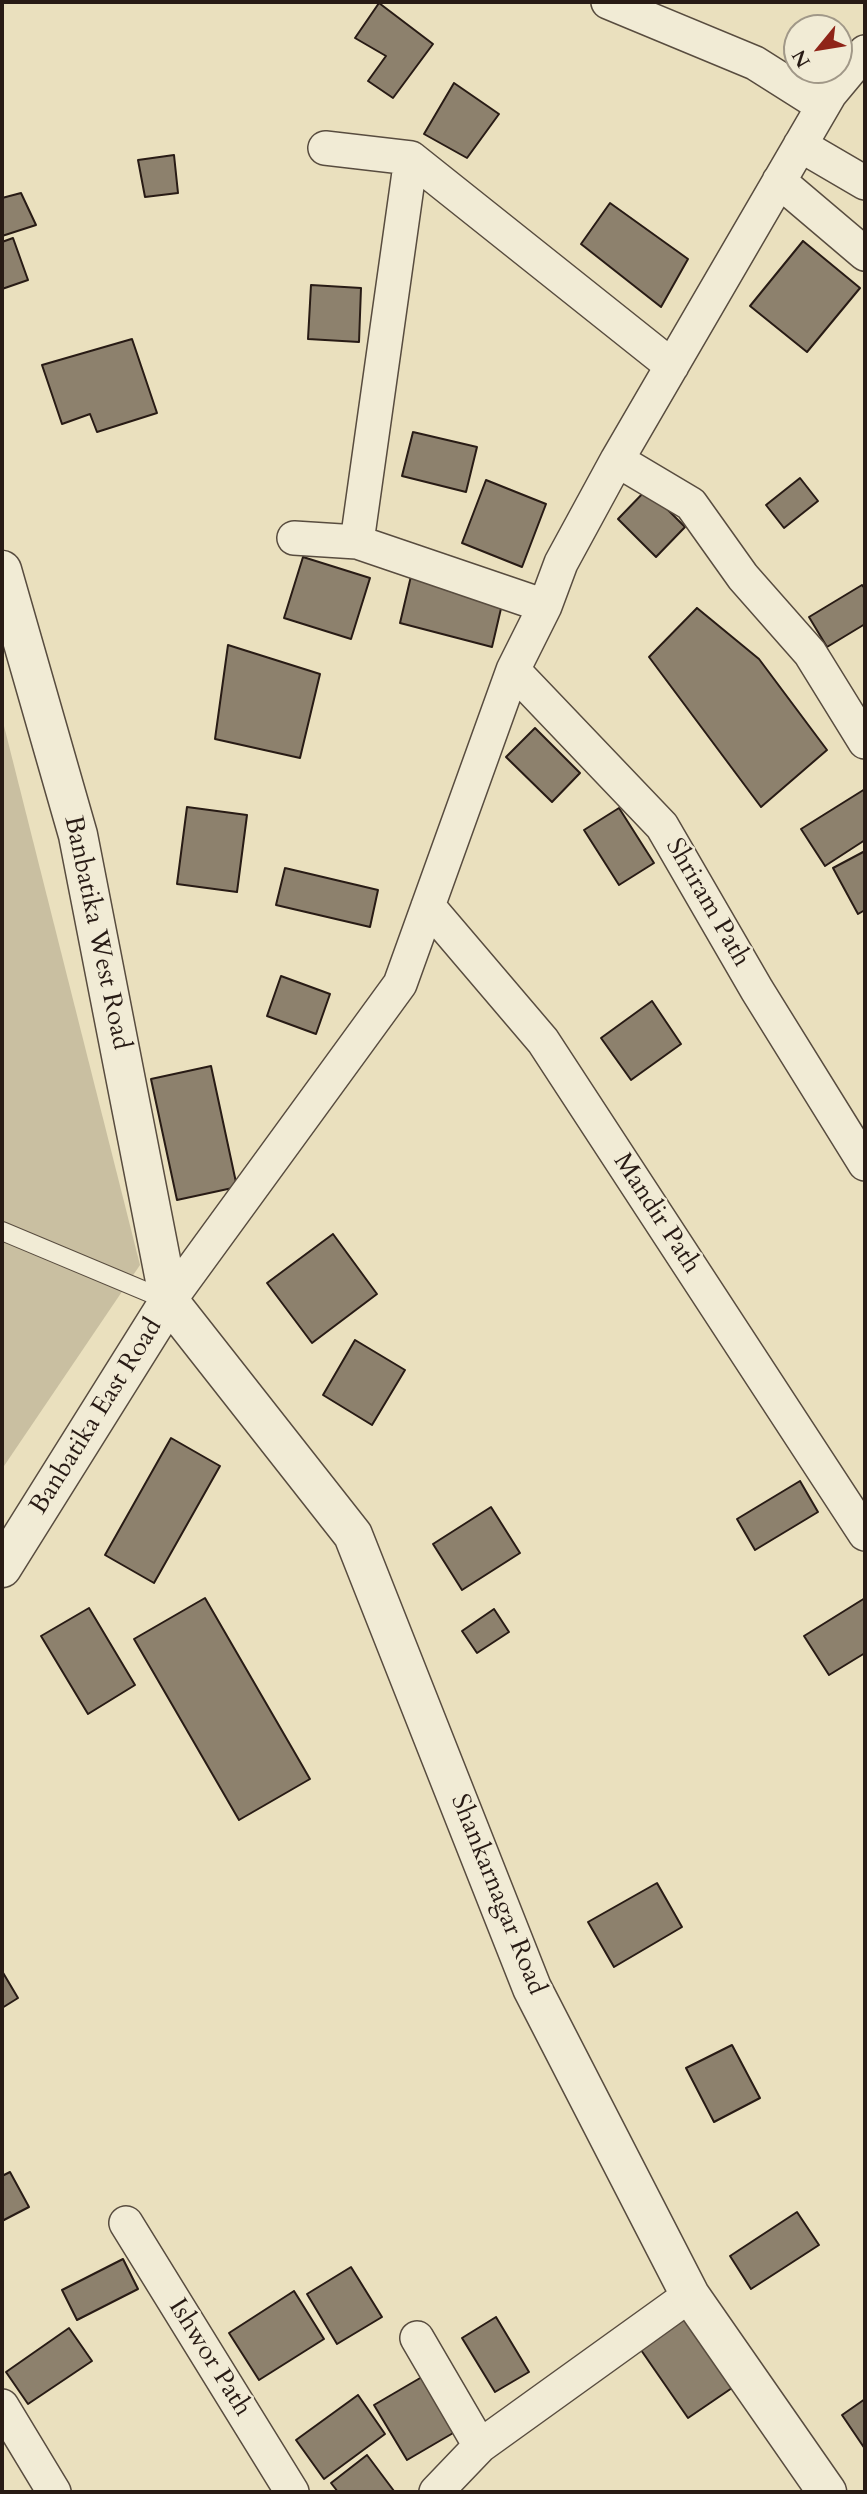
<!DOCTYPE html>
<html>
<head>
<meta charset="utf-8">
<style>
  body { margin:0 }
  #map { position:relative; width:867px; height:2494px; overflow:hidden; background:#eae0be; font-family:Cardo,serif }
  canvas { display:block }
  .frame { position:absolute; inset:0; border:4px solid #281b15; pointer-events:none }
  .north { position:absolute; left:783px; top:14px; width:70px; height:70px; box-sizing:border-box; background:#f1ebd5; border:2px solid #a19888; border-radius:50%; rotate:240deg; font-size:19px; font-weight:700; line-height:28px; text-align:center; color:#281b15 }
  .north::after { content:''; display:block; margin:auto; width:24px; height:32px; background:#8f2418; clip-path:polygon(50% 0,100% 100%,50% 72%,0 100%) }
</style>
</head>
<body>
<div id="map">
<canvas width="867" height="2494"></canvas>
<div class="frame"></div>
<div class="north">N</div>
</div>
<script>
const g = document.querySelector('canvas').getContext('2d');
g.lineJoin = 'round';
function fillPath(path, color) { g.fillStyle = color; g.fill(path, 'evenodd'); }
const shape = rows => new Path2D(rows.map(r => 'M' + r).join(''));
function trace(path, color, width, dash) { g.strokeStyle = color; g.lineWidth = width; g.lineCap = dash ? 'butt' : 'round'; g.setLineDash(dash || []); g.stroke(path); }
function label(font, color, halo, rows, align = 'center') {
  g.font = font + ' Cardo,serif'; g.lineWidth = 5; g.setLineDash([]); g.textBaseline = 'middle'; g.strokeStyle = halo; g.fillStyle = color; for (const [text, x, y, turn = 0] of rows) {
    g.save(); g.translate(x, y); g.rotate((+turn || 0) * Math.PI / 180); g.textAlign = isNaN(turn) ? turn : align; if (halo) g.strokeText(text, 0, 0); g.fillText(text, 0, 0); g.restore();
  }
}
fillPath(shape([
  [2,718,140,1265,2,1469]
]), '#c9bfa1');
const building = shape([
  [379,3,433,44,393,98,368,81,386,56,355,38,379,3],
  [454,83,499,114,467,158,424,134,454,83],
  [174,155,178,193,145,197,138,160,174,155],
  [21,193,36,225,2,236,2,198,21,193],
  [610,203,688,259,661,307,581,244,610,203],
  [13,238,28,280,2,289,2,242,13,238],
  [803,241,860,288,807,352,750,306,803,241],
  [311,285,361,288,359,342,308,339,311,285],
  [132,339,157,413,97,432,90,414,62,424,42,365,132,339],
  [413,432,477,447,466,492,402,476,413,432],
  [800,478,818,501,784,528,766,505,800,478],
  [486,480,546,504,522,567,462,543,486,480],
  [647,489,685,527,656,557,618,519,647,489],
  [303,557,370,578,351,639,284,618,303,557],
  [411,576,503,600,492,647,400,623,411,576],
  [862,585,865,589,865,624,827,647,809,617,862,585],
  [697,608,759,659,827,750,761,807,649,657,697,608],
  [228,645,320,674,300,758,215,739,228,645],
  [535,728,580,773,552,802,506,757,535,728],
  [865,789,865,840,825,866,801,829,865,789],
  [187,807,247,815,237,892,177,884,187,807],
  [619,808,654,863,619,885,584,830,619,808],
  [865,851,865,910,858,914,833,868,865,851],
  [285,868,378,890,370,927,276,905,285,868],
  [281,976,330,994,316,1034,267,1016,281,976],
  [652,1001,681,1044,631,1080,601,1038,652,1001],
  [211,1066,237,1187,177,1200,151,1079,211,1066],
  [333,1234,377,1294,312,1343,267,1283,333,1234],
  [355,1340,405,1370,372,1425,323,1395,355,1340],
  [171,1438,220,1466,154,1583,105,1555,171,1438],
  [800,1481,818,1512,755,1550,737,1519,800,1481],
  [491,1507,520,1553,462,1590,433,1544,491,1507],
  [205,1598,310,1779,239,1820,134,1639,205,1598],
  [865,1598,865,1653,829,1675,804,1636,865,1598],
  [89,1608,135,1685,88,1714,41,1636,89,1608],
  [494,1609,509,1632,477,1653,462,1631,494,1609],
  [657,1883,682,1927,614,1967,588,1922,657,1883],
  [2,1971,18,1998,2,2008,2,1971],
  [732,2045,760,2098,714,2122,686,2068,732,2045],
  [10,2172,29,2207,2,2221,2,2176,10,2172],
  [797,2212,819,2245,751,2289,730,2256,797,2212],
  [123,2259,138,2289,77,2320,62,2290,123,2259],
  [351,2267,382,2317,337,2344,307,2294,351,2267],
  [294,2291,324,2339,259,2380,229,2333,294,2291],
  [496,2317,529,2372,495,2392,462,2338,496,2317],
  [685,2319,732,2388,688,2418,641,2350,685,2319],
  [69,2328,92,2361,28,2404,6,2372,69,2328],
  [427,2374,460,2429,407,2460,374,2405,427,2374],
  [358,2395,385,2434,324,2479,296,2440,358,2395],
  [865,2399,865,2449,842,2415,865,2399],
  [367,2455,394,2491,338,2492,331,2483,367,2455]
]);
fillPath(building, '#8d816d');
trace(building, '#281b15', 2);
const service = shape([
  [2,1231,169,1301]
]);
const minor = shape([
  [608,2,755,63,823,106],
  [800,145,865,183],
  [325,148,411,158,672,366],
  [779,181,865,254],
  [617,460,691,504,743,577,810,653,865,742],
  [294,538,357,542,545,606],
  [357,542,411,158],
  [513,670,662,826,757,990,865,1164],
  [428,906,543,1041,865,1534],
  [169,1301,400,984,513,670,545,606,561,563,617,460,830,94,865,52],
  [126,2223,292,2492],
  [417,2338,480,2446],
  [2,2406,54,2492],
  [436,2492,480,2446,690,2295]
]);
const tertiary = shape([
  [2,570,78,835,169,1301,353,1535,532,1988,690,2295,827,2492],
  [2,1568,169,1301]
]);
trace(service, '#584c3f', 20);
trace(minor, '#584c3f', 36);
trace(tertiary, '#584c3f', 41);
trace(service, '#f1ebd5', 18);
trace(minor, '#f1ebd5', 33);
trace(tertiary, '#f1ebd5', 38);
label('26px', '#281b15', '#f1ebd5', [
  ["Shriram Path",707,903,60],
  ["Banbatika West Road",96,933,78],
  ["Mandir Path",656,1214,57],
  ["Banbatika East Road",97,1417,-58],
  ["Shankarnagar Road",497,1895,68],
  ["Ishwor Path",209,2358,58]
]);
</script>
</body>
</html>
